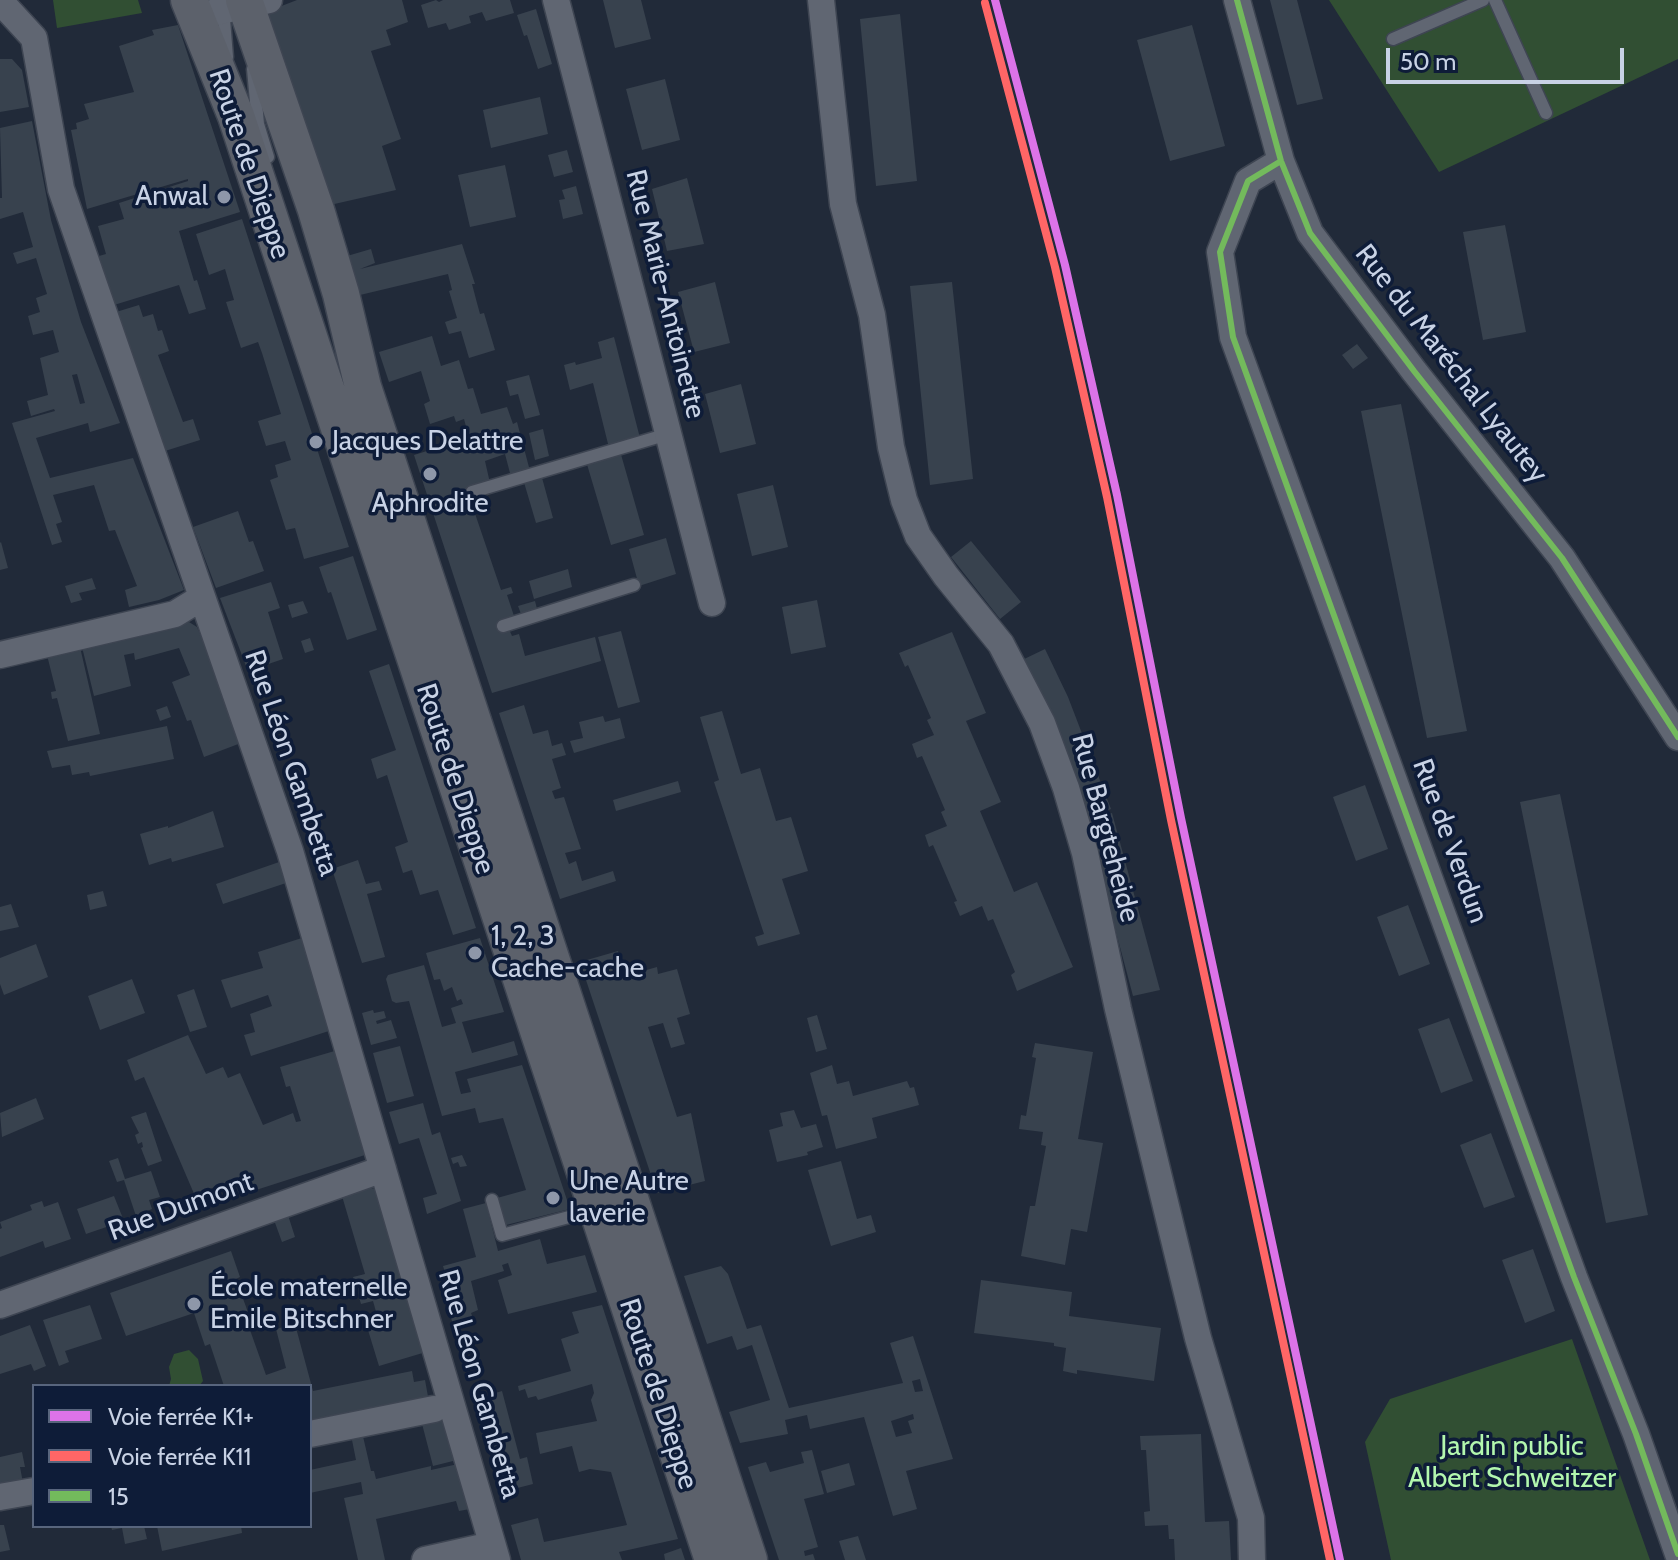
<!DOCTYPE html>
<html>
<head>
<meta charset="utf-8">
<style>
  body { margin:0 }
  #map { position:relative; width:1678px; height:1560px; overflow:hidden; background:#212a39; font-family:Cabin,sans-serif }
  canvas { display:block }
  .legend { position:absolute; left:32px; top:1384px; width:280px; height:144px; box-sizing:border-box; background:#0e1c38; border:2px solid #58657d; margin:0; padding:10px 14px; list-style:none; font-size:24px; color:#c8d2e5 }
  .legend li { display:flex; align-items:center; gap:16px; height:40px }
  .legend b { width:40px; border:2px solid #58657d }
  .scale { position:absolute; left:1386px; top:48px; width:238px; height:36px; box-sizing:border-box; border:4px solid #c8d2e5; border-top:0; padding-left:10px; font-size:24px; line-height:28px; white-space:nowrap; color:#c8d2e5; -webkit-text-stroke:6px #0e1c38; paint-order:stroke }
</style>
</head>
<body>
<div id="map">
<canvas width="1678" height="1560"></canvas>
<ul class="legend">
<li><b style="height:10px;background:#dc73e8"></b>Voie ferrée K1+</li>
<li><b style="height:10px;background:#f66"></b>Voie ferrée K11</li>
<li><b style="height:10px;background:#73ba5c"></b>15</li>
</ul>
<div class="scale">50 m</div>
</div>
<script>
const g = document.querySelector('canvas').getContext('2d');
g.lineJoin = 'round';
function fillPath(path, color) { g.fillStyle = color; g.fill(path, 'evenodd'); }
const shape = rows => new Path2D(rows.map(r => 'M' + r).join(''));
function trace(path, color, width, dash) { g.strokeStyle = color; g.lineWidth = width; g.lineCap = dash ? 'butt' : 'round'; g.setLineDash(dash || []); g.stroke(path); }
function label(font, color, halo, rows, align = 'center') {
  g.font = font + ' Cabin,sans-serif'; g.lineWidth = 7; g.setLineDash([]); g.textBaseline = 'middle'; g.strokeStyle = halo; g.fillStyle = color; for (const [text, x, y, turn = 0] of rows) {
    g.save(); g.translate(x, y); g.rotate((+turn || 0) * Math.PI / 180); g.textAlign = isNaN(turn) ? turn : align; if (halo) g.strokeText(text, 0, 0); g.fillText(text, 0, 0); g.restore();
  }
}
fillPath(shape([
  [53,0,138,0,142,13,57,28],
  [1329,0,1678,0,1678,59,1439,172],
  [1572,1339,1650,1560,1391,1560,1365,1442,1390,1399],
  [189,1350,198,1359,203,1381,199,1386,169,1386,171,1379,169,1367,174,1354]
]), '#314f33');
fillPath(shape([
  [297,0,402,0,408,22,386,30,391,45,371,51,401,139,382,146,396,190,330,205,266,12],
  [436,0,439,2,443,0,510,0,514,13,486,21,482,12,469,16,471,23,449,30,446,23,428,28,421,5],
  [603,0,641,0,651,39,615,48],
  [1270,0,1297,0,1323,99,1297,105],
  [536,9,552,64,538,69,527,35,524,36,517,15],
  [900,14,917,181,876,186,860,19],
  [178,25,240,212,179,231,194,281,197,280,206,309,189,314,179,285,114,305,99,256,106,254,98,226,124,219,119,203,188,181,188,179,87,209,71,130,77,129,76,123,89,119,84,104,134,92,119,46,154,35,152,30],
  [1192,25,1225,146,1170,161,1137,40],
  [0,59,12,59,22,70,29,107,0,112],
  [665,79,680,140,642,150,626,89],
  [540,97,548,134,491,148,483,110],
  [32,121,51,220,60,251,81,322,120,423,90,432,88,423,36,438,50,478,133,458,184,590,159,600,129,607,125,590,137,586,115,530,109,531,94,485,53,495,62,522,56,524,62,542,52,545,12,423,55,411,54,409,31,416,27,401,48,395,40,358,59,352,53,330,33,335,28,316,40,312,36,298,47,294,36,258,17,264,13,253,33,247,23,212,0,219,0,198,2,198,0,128],
  [77,374,85,403,80,404,72,375],
  [567,150,573,172,554,177,548,155],
  [505,165,516,217,470,227,458,175],
  [687,178,704,244,667,251,652,189],
  [576,186,583,214,563,219,559,200,565,199,562,190],
  [242,219,349,547,304,559,295,528,286,530,270,480,278,477,275,465,291,460,285,441,266,446,258,421,281,414,262,353,258,342,241,348,226,302,234,300,225,269,209,275,196,234],
  [1505,225,1526,332,1483,340,1463,232],
  [462,244,475,284,472,284,477,303,480,314,484,313,495,350,469,358,461,331,449,334,445,322,457,318,449,291,452,290,448,274,360,295,347,256,371,249,375,263,360,269],
  [715,282,730,343,694,352,678,292],
  [952,282,973,479,930,485,910,286],
  [139,305,143,317,153,314,158,331,162,330,169,351,158,355,183,422,193,419,200,440,165,451,116,312],
  [432,336,441,366,459,360,468,389,473,388,481,414,507,407,513,424,517,422,530,471,511,477,505,454,485,461,490,483,467,490,501,590,511,587,513,593,507,595,514,616,508,627,512,636,519,634,525,656,595,637,601,661,492,693,414,455,469,438,464,419,456,422,454,416,430,424,424,404,430,401,421,371,389,382,379,352],
  [614,337,640,438,609,448,593,383,570,390,564,365,575,362,576,365,602,358,598,342],
  [1357,344,1368,358,1353,369,1342,355],
  [529,375,540,415,525,419,518,394,510,396,506,381],
  [741,384,756,444,720,453,705,394],
  [1401,404,1467,731,1427,738,1361,411],
  [543,429,549,456,535,460,529,433],
  [620,451,644,535,611,545,586,461],
  [541,474,553,518,536,523,523,479],
  [773,485,788,547,752,556,737,494],
  [238,511,249,542,253,541,264,571,216,588,193,527],
  [666,538,676,574,639,586,629,549],
  [971,541,1021,602,1000,619,951,557],
  [1,542,8,568,0,570,0,543],
  [353,556,377,630,347,640,331,592,328,593,319,567],
  [568,569,572,587,534,599,529,581],
  [92,578,96,589,79,593,82,600,71,603,65,586],
  [271,582,280,608,268,612,283,659,248,671,220,598],
  [817,600,826,647,791,654,782,607],
  [303,601,308,613,292,618,288,605],
  [535,601,537,609,521,614,518,606],
  [189,622,197,627,212,661,241,743,204,757,191,720,187,721,172,682,190,675,179,648,135,660,134,653,124,655,131,686,94,696,82,647],
  [621,631,640,702,618,708,598,637],
  [952,632,986,713,966,721,1001,802,980,811,1014,892,1037,882,1073,967,1017,991,1011,975,1015,972,993,919,988,921,982,906,960,916,954,902,957,901,933,845,929,847,925,835,947,826,941,812,945,810,922,756,917,758,912,744,934,735,927,720,931,718,908,665,905,667,899,653],
  [310,638,314,650,305,653,301,641],
  [80,647,100,734,68,741,57,698,52,699,51,692,56,691,47,655],
  [1045,649,1068,697,1111,809,1090,818,1112,813,1160,990,1133,996,1086,819,1020,661],
  [389,664,476,928,453,935,438,890,420,895,412,870,403,873,395,847,408,842,387,775,377,779,371,759,396,750,369,671],
  [524,705,533,734,548,730,552,746,562,743,566,755,552,759,561,788,552,791,555,799,564,797,581,849,565,853,569,864,576,861,582,881,613,871,616,881,560,899,499,713],
  [167,706,171,717,160,721,156,710],
  [722,711,741,774,760,768,776,821,791,817,808,871,782,879,800,934,758,946,755,937,764,934,714,782,719,780,700,717],
  [603,716,605,722,620,718,625,738,574,753,570,741,583,738,579,722],
  [167,726,174,759,90,776,89,772,72,775,70,765,52,768,47,751],
  [678,781,681,792,616,811,613,800],
  [1365,785,1388,849,1356,861,1333,797],
  [1560,794,1648,1215,1606,1223,1520,802],
  [213,811,224,847,172,862,171,858,149,865,140,834,168,826,168,828],
  [358,860,366,884,379,881,382,890,367,894,385,957,362,963,332,869],
  [282,861,289,882,223,904,216,884],
  [103,891,107,906,90,910,87,895],
  [11,904,19,927,0,931,0,907],
  [1408,905,1430,964,1399,976,1377,917],
  [305,937,332,1030,251,1056,244,1035,255,1032,250,1014,272,1006,268,995,231,1008,221,980,263,968,258,952],
  [480,938,504,1012,462,1022,472,1053,514,1041,518,1055,455,1072,461,1094,471,1092,467,1079,522,1065,570,1209,506,1225,497,1198,526,1190,503,1118,479,1123,475,1108,442,1116,409,1001,396,1003,392,1001,386,979,388,975,424,965,442,1027,456,1023,451,1008,463,1004,461,999,457,1001,452,987,444,991,440,979,434,980,426,953],
  [36,944,48,977,4,995,0,984,0,958],
  [618,951,625,976,657,967,658,974,677,969,690,1014,677,1018,685,1044,671,1048,663,1023,648,1027,677,1117,691,1113,705,1181,657,1193,580,962],
  [132,979,145,1013,100,1030,88,996],
  [194,989,207,1027,190,1032,177,995],
  [373,1010,374,1013,384,1011,386,1018,376,1021,377,1024,391,1020,397,1038,371,1045,362,1013],
  [817,1015,827,1049,816,1052,807,1018],
  [1449,1018,1473,1081,1441,1093,1418,1029],
  [188,1035,206,1074,223,1067,228,1078,240,1073,263,1125,293,1113,296,1122,301,1121,290,1086,286,1087,280,1067,338,1050,368,1154,256,1190,254,1186,227,1197,221,1184,195,1196,144,1077,135,1081,127,1060],
  [1035,1043,1093,1052,1078,1139,1103,1143,1087,1232,1071,1229,1065,1265,1021,1256,1030,1206,1035,1206,1046,1146,1041,1145,1043,1132,1019,1129,1021,1115,1026,1116,1036,1058,1032,1057],
  [400,1046,414,1096,387,1103,373,1053],
  [832,1065,837,1084,849,1081,853,1096,907,1081,910,1088,914,1087,919,1105,872,1118,877,1138,836,1149,827,1115,822,1116,810,1073],
  [36,1098,44,1119,2,1137,0,1113],
  [423,1103,432,1135,440,1132,461,1201,427,1214,423,1198,437,1194,419,1138,399,1144,389,1112],
  [794,1110,801,1128,816,1124,823,1147,807,1152,808,1155,777,1162,769,1130,783,1126,780,1113],
  [146,1112,162,1161,148,1166,141,1148,143,1147,142,1142,138,1144,135,1135,139,1133,131,1117],
  [1491,1133,1515,1197,1484,1208,1460,1145],
  [462,1155,467,1166,460,1167,458,1162,453,1164,451,1158],
  [118,1158,125,1179,151,1171,160,1197,149,1200,152,1209,136,1216,124,1180,117,1182,109,1161],
  [841,1161,857,1219,871,1215,876,1232,831,1246,808,1170],
  [367,1187,379,1190,426,1352,379,1366,368,1330,380,1326,373,1301,361,1304,353,1277,365,1274,342,1196],
  [114,1196,124,1221,86,1234,77,1209],
  [42,1201,44,1207,58,1202,71,1239,45,1248,43,1241,0,1257,0,1229,2,1228,0,1222,32,1210,30,1205],
  [486,1203,498,1251,540,1239,547,1264,585,1255,597,1292,508,1314,498,1280,512,1275,508,1263,502,1265,504,1271,471,1281,478,1310,471,1313,474,1322,454,1327,451,1318,462,1315,457,1298,453,1299,443,1266,476,1257,463,1209],
  [288,1215,295,1237,282,1242,274,1220],
  [1533,1249,1555,1311,1525,1323,1502,1260],
  [231,1251,240,1277,236,1279,254,1329,250,1330,266,1375,286,1368,276,1329,295,1324,313,1391,412,1371,414,1382,425,1380,429,1402,310,1427,310,1386,224,1386,210,1344,205,1346,194,1313,126,1336,110,1293],
  [721,1266,728,1274,747,1329,761,1325,789,1408,903,1383,890,1343,913,1336,953,1459,906,1471,917,1509,893,1516,864,1417,810,1429,807,1415,785,1420,788,1434,740,1443,729,1412,770,1400,752,1345,737,1350,732,1336,707,1344,684,1276],
  [920,1379,923,1391,915,1392,912,1381],
  [913,1414,914,1419,908,1421,912,1433,896,1437,891,1421],
  [981,1280,1072,1292,1069,1316,1161,1328,1154,1381,1077,1370,1077,1374,1063,1371,1066,1348,1054,1346,1054,1343,974,1333],
  [90,1305,102,1339,65,1351,69,1362,59,1366,43,1320],
  [602,1305,678,1539,619,1552,622,1560,521,1560,511,1525,538,1518,544,1542,627,1525,611,1472,590,1469,579,1472,572,1446,540,1454,536,1433,597,1421,591,1400,594,1393,592,1384,538,1400,536,1396,528,1398,525,1389,519,1391,518,1386,571,1371,561,1339,579,1333,572,1312],
  [30,1325,46,1366,34,1371,31,1364,0,1374,0,1336],
  [502,1391,520,1459,527,1457,533,1484,502,1492,476,1399],
  [446,1415,457,1460,433,1466,421,1420],
  [362,1432,371,1471,374,1471,376,1479,431,1466,431,1470,458,1464,470,1509,459,1511,456,1501,376,1519,385,1560,358,1560,344,1498,363,1494,361,1482,310,1493,310,1470,356,1460,351,1435],
  [1201,1434,1205,1522,1229,1521,1231,1560,1175,1560,1174,1539,1169,1539,1168,1525,1145,1526,1144,1512,1150,1511,1146,1450,1141,1450,1140,1436],
  [812,1450,824,1494,804,1499,818,1547,804,1551,805,1556,813,1554,815,1560,779,1560,748,1467,766,1462,770,1472,804,1463,801,1452],
  [22,1452,25,1467,20,1467,24,1488,0,1493,0,1457],
  [849,1463,855,1485,827,1493,821,1471],
  [0,1525,4,1525,10,1550,0,1552],
  [111,1526,144,1526,147,1539,125,1544,122,1528,112,1530],
  [157,1526,241,1526,242,1533,162,1551],
  [858,1536,866,1560,845,1560,839,1541],
  [681,1548,685,1560,665,1560,664,1554]
]), '#38424e');
const lane = shape([
  [1495,0,1546,113],
  [223,7,227,57],
  [1393,39,1483,0],
  [253,69,258,124,268,157],
  [472,492,668,434],
  [503,626,634,585],
  [492,1200,502,1235,595,1210]
]);
const street = shape([
  [556,0,712,603],
  [821,0,843,204,872,315,891,447,904,500,918,536,946,576,1001,644,1042,723,1066,788,1085,853,1118,1009,1198,1338,1251,1518,1252,1560],
  [1237,0,1281,161,1310,233,1414,371,1562,558,1678,737],
  [0,1,34,38,61,189,290,851,497,1560],
  [194,17,269,0],
  [1281,161,1248,181,1220,252,1233,337,1574,1277,1636,1434,1678,1554],
  [0,655,175,614,201,598],
  [0,1305,383,1169],
  [310,1434,434,1409],
  [0,1497,34,1491],
  [425,1560,492,1545]
]);
const secondary = shape([
  [189,0,236,116,713,1560],
  [244,0,316,210,341,294,363,387,749,1560]
]);
trace(lane, '#3e4552', 15);
trace(street, '#3e4552', 29);
trace(secondary, '#3e4552', 39);
trace(lane, '#606672', 12);
trace(street, '#606672', 26);
trace(secondary, '#5c616b', 36);
trace(shape([
  [1237,0,1281,161,1310,233,1414,371,1562,558,1678,737],
  [1281,161,1248,181,1220,252,1233,337,1574,1277,1636,1434,1678,1554]
]), '#73ba5c', 6);
trace(shape([
  [995,0,1065,265,1117,495,1181,818,1340,1560]
]), '#dc73e8', 8);
trace(shape([
  [985,3,1055,267,1107,497,1171,820,1330,1560]
]), '#f66', 8);
for (const [x, y, r, color] of [
  [224,197,8,"#8e97a9"],
  [316,442,8,"#8e97a9"],
  [430,474,8,"#8e97a9"],
  [475,953,8,"#8e97a9"],
  [553,1198,8,"#8e97a9"],
  [194,1304,8,"#8e97a9"]
]) { const dot = new Path2D(); dot.arc(x, y, r, 0, 2 * Math.PI); g.fillStyle = color; g.fill(dot); trace(dot, '#0e1c38', 3); }
label('28px', '#c8d2e5', '#0e1c38', [
  ["Route de Dieppe",249,164,71],
  ["Rue Marie-Antoinette",665,294,76],
  ["Rue du Maréchal Lyautey",1451,364,52],
  ["Rue Léon Gambetta",291,763,71],
  ["Route de Dieppe",455,779,72],
  ["Rue Bargteheide",1105,828,75],
  ["Rue de Verdun",1450,841,70],
  ["Rue Dumont",181,1207,-20],
  ["Rue Léon Gambetta",479,1384,74],
  ["Route de Dieppe",658,1394,72]
]);
label('28px', '#c8d2e5', '#0e1c38', [
  ["Anwal",208,197,"right"],
  ["Jacques Delattre",332,442],
  ["Aphrodite",430,504,"center"],
  ["1, 2, 3",491,937],
  ["Cache-cache",491,969],
  ["Une Autre",569,1182],
  ["laverie",569,1214],
  ["École maternelle",210,1288],
  ["Emile Bitschner",210,1320]
], 'left');
label('28px', '#b3f7ae', '#0e1c38', [
  ["Jardin public",1512,1447],
  ["Albert Schweitzer",1512,1479]
]);
</script>
</body>
</html>
